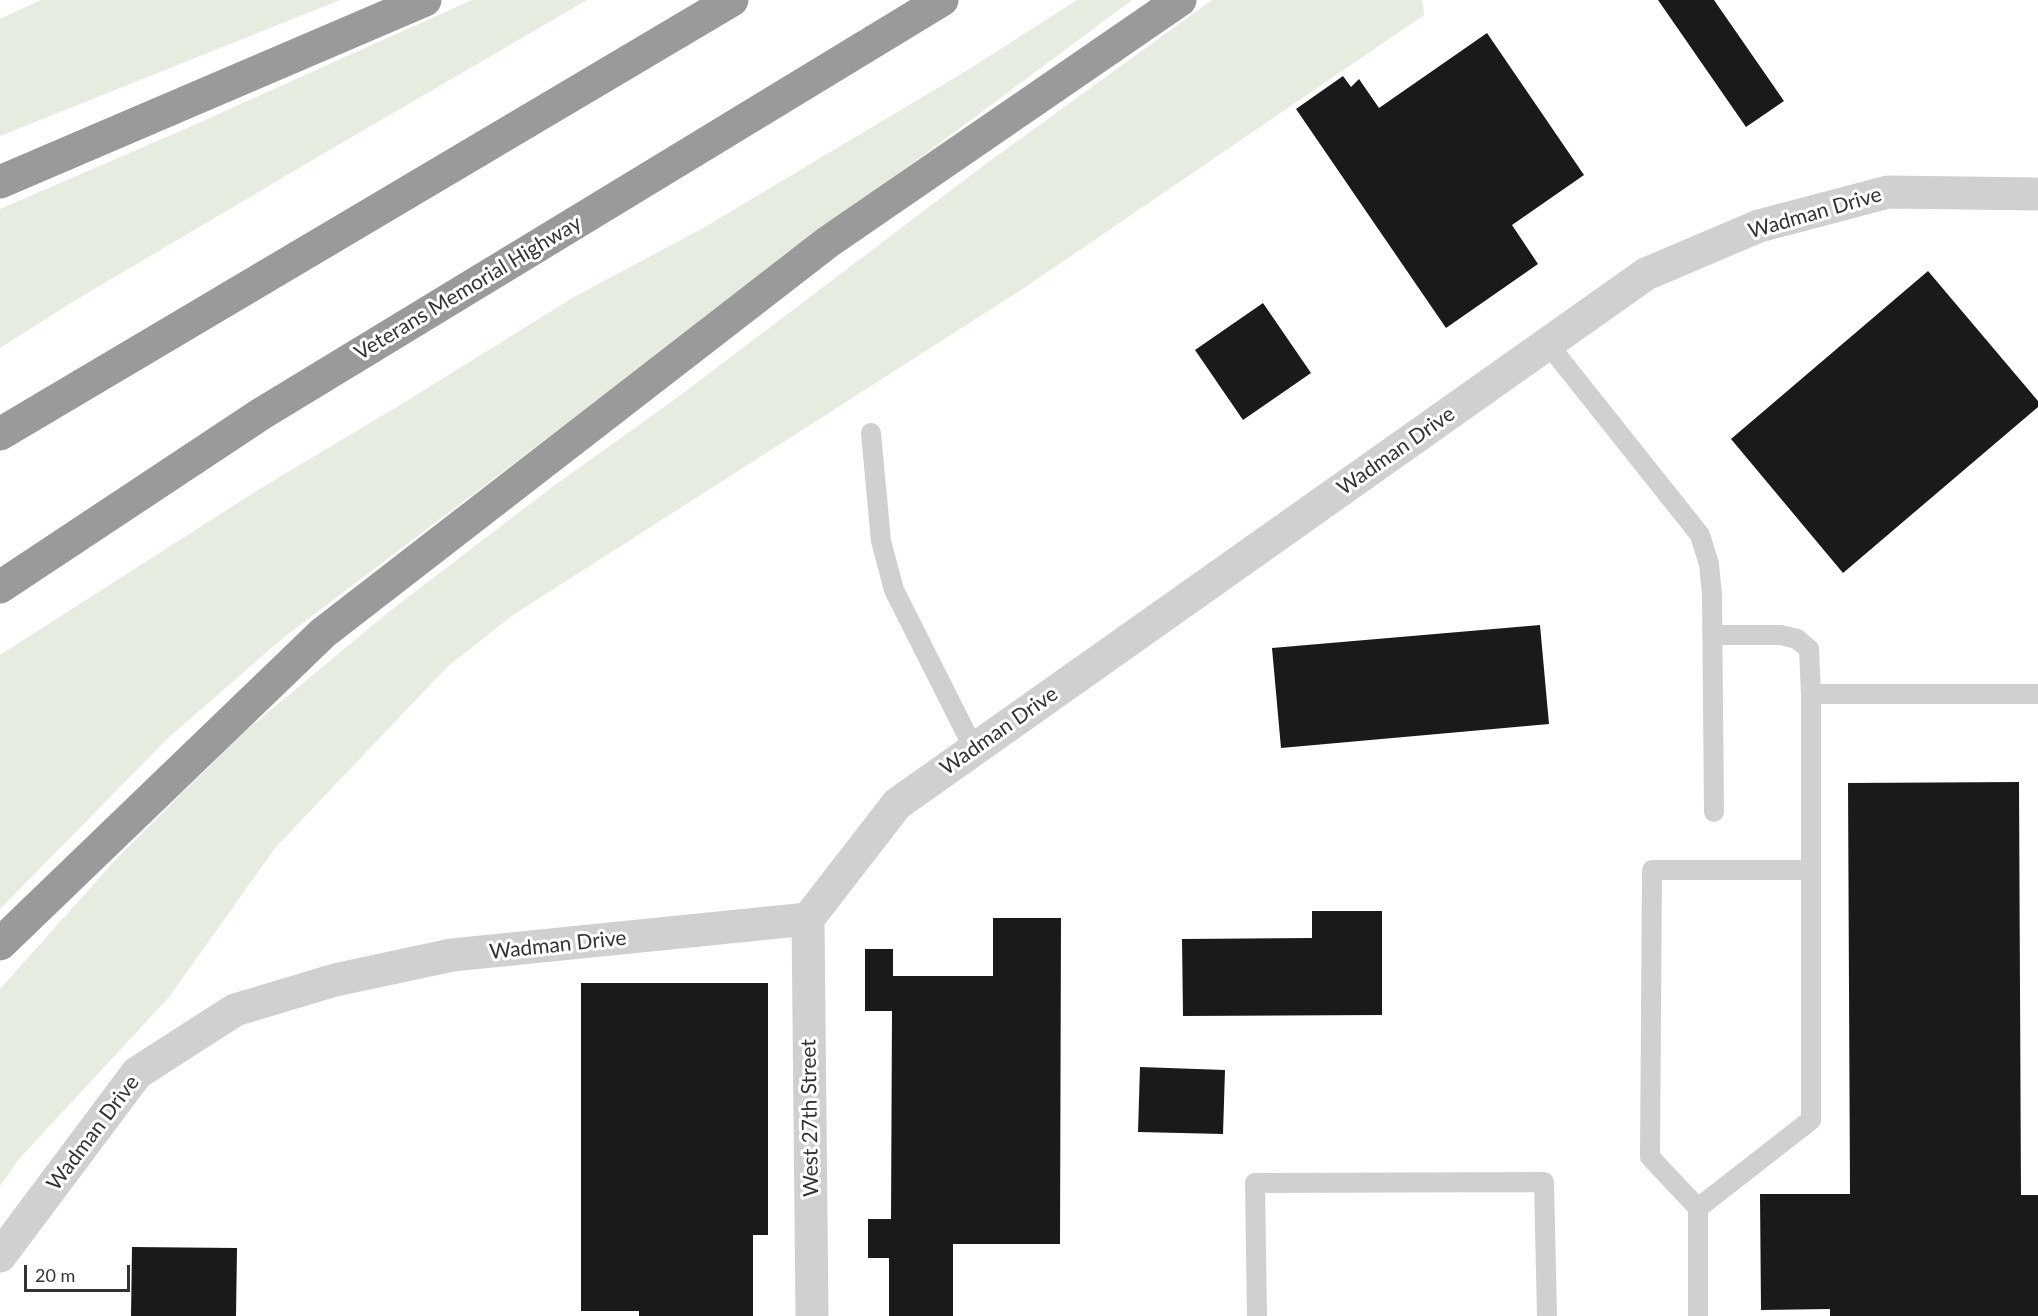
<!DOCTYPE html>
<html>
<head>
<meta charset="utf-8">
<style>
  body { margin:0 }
  #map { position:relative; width:2038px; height:1316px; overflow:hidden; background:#fff; font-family:Lato,sans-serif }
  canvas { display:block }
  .scale { position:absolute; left:24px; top:1265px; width:106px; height:27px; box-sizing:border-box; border:3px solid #333; border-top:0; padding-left:8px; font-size:18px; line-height:21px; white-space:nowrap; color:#333; -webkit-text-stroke:4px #fff; paint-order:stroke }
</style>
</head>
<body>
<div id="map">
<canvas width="2038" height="1316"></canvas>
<div class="scale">20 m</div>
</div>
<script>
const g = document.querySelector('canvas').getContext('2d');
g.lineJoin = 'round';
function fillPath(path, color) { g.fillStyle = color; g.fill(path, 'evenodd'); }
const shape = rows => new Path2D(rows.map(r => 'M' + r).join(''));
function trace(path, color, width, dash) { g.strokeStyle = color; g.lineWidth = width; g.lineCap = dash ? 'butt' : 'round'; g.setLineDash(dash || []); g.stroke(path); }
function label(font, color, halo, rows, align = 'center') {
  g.font = font + ' Lato,sans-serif'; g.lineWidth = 6; g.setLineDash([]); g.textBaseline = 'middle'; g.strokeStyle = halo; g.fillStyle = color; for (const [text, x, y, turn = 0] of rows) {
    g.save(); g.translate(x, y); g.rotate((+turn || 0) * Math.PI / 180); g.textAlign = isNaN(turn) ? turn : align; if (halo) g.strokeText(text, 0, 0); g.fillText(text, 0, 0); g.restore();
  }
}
fillPath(shape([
  [41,0,340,0,0,136,0,19],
  [472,0,587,0,338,145,79,298,0,348,0,209,185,129],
  [1077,0,1132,0,800,247,284,637,168,738,0,909,0,655,258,490,405,402,574,297,705,227,971,68],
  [1212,0,1422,0,1424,15,1024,288,513,615,447,667,275,848,169,997,18,1160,0,1186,0,989,120,855,243,733,390,611,551,488,678,397,983,166]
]), '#e6ecdf');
fillPath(shape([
  [1658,0,1714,0,1784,101,1746,127],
  [1487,33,1584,175,1512,225,1538,264,1446,328,1296,109,1343,76,1351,87,1359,79,1379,108],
  [1928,271,2038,401,2038,407,1843,573,1731,439],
  [1263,303,1311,373,1243,420,1195,350],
  [1540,625,1549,724,1281,748,1272,648],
  [2019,782,2021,1195,2038,1195,2038,1316,1830,1316,1830,1309,1761,1310,1760,1194,1850,1194,1848,783],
  [1312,911,1382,911,1382,1015,1183,1016,1182,939,1312,938],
  [993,918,1061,918,1060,1244,953,1244,953,1316,889,1316,889,1258,868,1258,868,1219,891,1219,892,1011,865,1011,865,949,893,949,893,976,993,976],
  [581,983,768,983,768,1235,753,1235,753,1316,639,1316,639,1311,581,1311],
  [1140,1067,1225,1070,1223,1134,1138,1132],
  [132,1247,237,1248,236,1316,131,1316]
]), '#1a1a1a');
trace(shape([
  [1548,344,1700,535,1709,564,1712,595,1714,812],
  [871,433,881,541,894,590,974,749],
  [1712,635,1781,635,1797,639,1809,649,1811,694],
  [1698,1208,1650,1157,1652,870,1811,870],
  [1257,1316,1255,1183,1544,1182,1547,1316],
  [1698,1316,1698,1208,1811,1120,1811,694,2038,694]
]), '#d0d0d0', 20);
trace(shape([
  [808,919,812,1316],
  [0,1256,137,1073,235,1010,335,980,452,955,808,919,897,804,1646,274,1759,226,1888,192,2038,194]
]), '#d0d0d0', 33);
trace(shape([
  [0,182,425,0],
  [0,434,732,0],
  [0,587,261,414,942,0],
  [0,944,323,633,828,242,1180,0]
]), '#9a9a9a', 33);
label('21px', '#333', '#fff', [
  ["Wadman Drive",1815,213,-16],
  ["Veterans Memorial Highway",468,288,-31],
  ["Wadman Drive",1396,451,-35],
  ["Wadman Drive",999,731,-35],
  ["Wadman Drive",558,945,-6],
  ["West 27th Street",810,1118,-91],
  ["Wadman Drive",93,1133,-53]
]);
</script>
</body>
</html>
